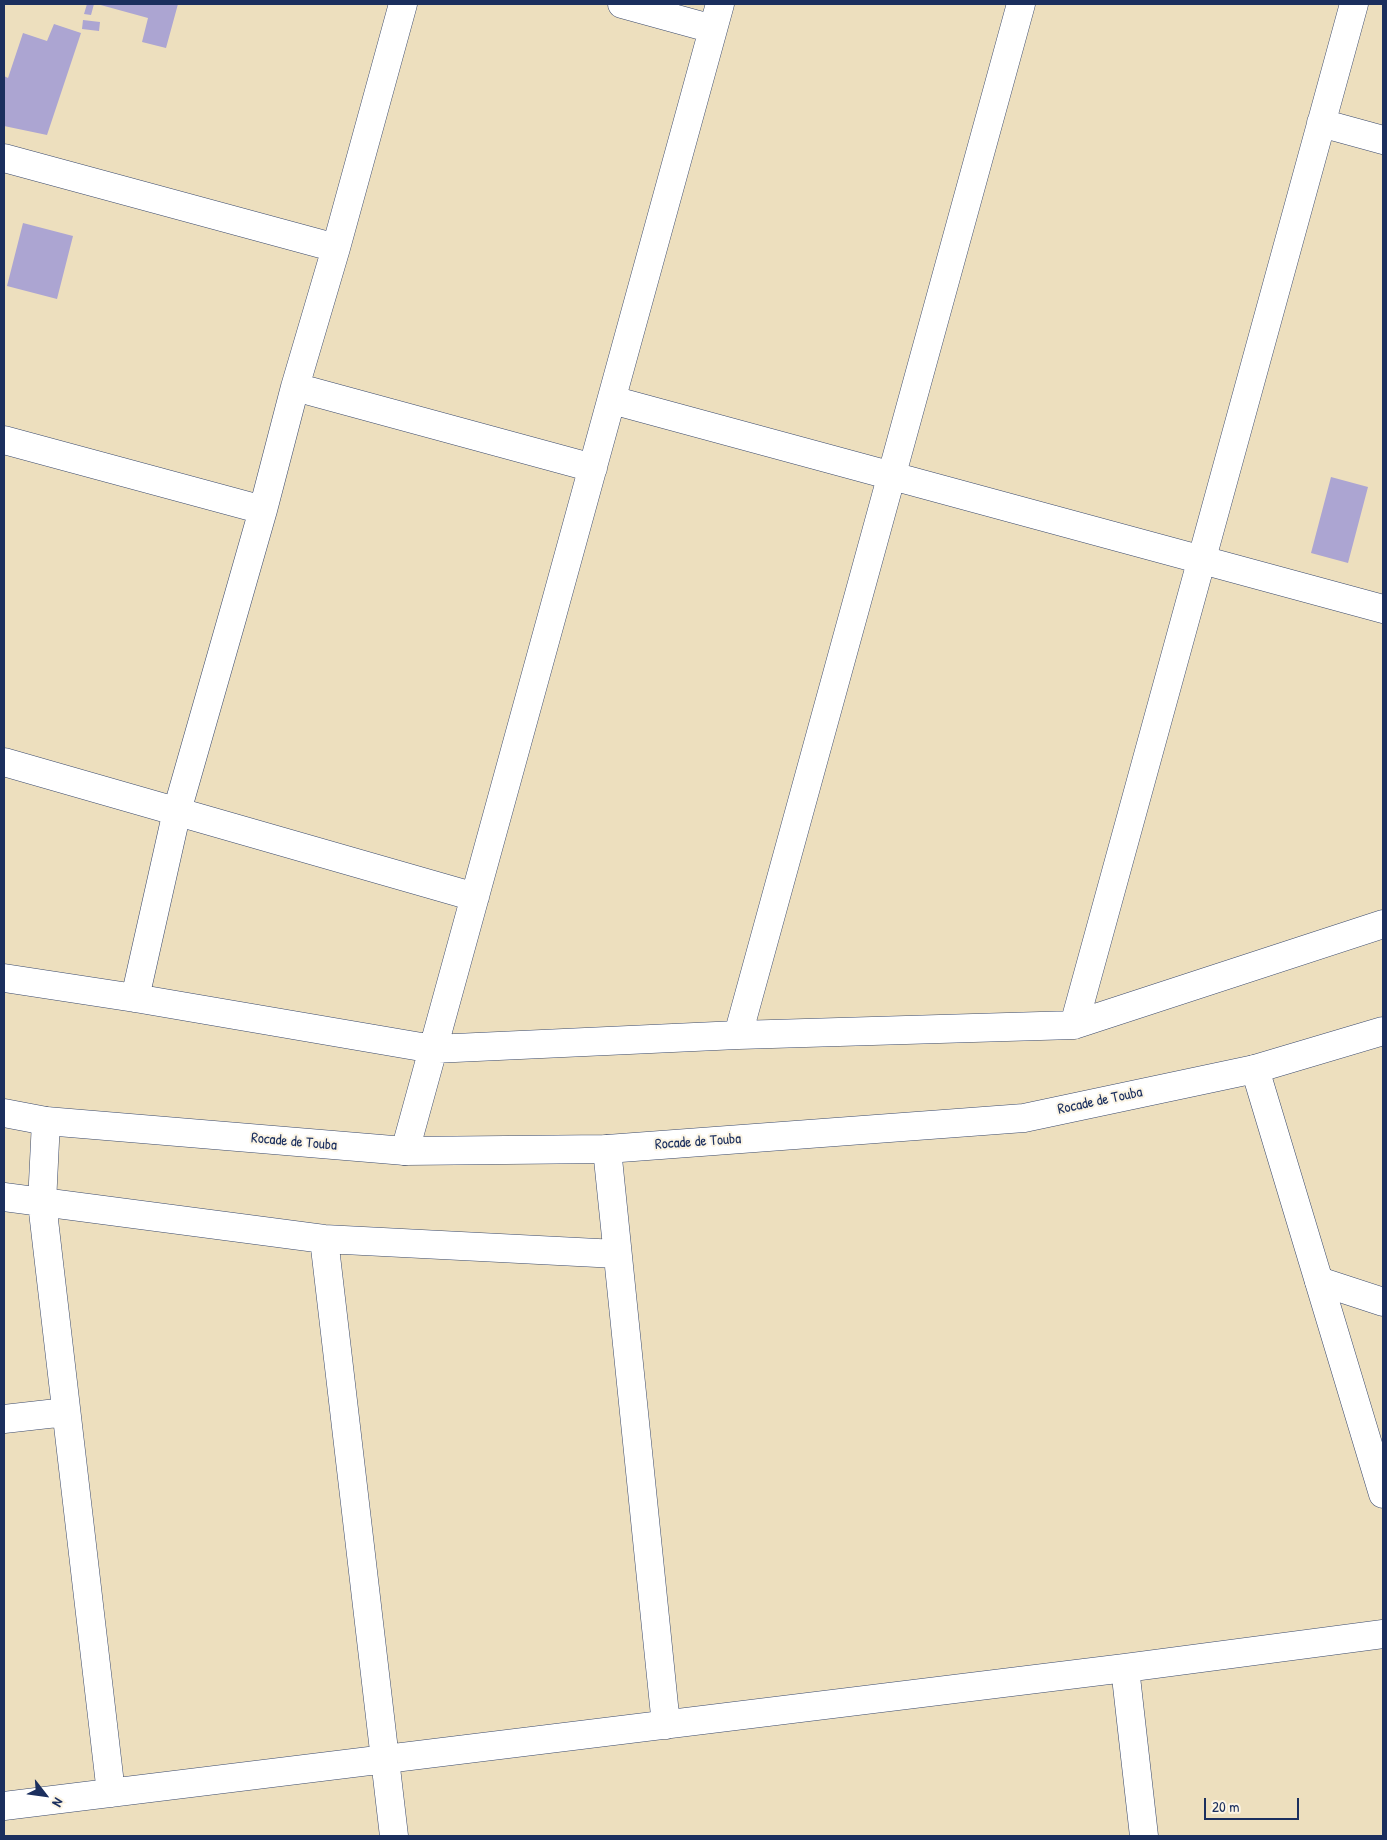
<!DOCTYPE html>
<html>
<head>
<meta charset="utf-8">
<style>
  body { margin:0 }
  #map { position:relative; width:1387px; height:1840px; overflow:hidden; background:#eddfbe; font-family:"Patrick Hand",sans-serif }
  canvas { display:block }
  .frame { position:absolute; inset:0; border:5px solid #1b2f5e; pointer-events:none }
  .north { position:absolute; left:20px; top:1770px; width:50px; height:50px; -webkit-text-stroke:4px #fcf5e5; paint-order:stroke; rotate:120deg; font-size:14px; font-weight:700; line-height:20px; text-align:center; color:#1b2f5e }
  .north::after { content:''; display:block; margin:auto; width:18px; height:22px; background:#1b2f5e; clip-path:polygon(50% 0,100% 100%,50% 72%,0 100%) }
  .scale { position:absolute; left:1204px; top:1798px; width:95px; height:22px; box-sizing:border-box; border:2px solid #1b2f5e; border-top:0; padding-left:6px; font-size:15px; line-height:18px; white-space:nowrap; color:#1b2f5e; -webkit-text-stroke:4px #fcf5e5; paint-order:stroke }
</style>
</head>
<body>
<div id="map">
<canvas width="1387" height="1840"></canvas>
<div class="frame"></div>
<div class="north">N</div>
<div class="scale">20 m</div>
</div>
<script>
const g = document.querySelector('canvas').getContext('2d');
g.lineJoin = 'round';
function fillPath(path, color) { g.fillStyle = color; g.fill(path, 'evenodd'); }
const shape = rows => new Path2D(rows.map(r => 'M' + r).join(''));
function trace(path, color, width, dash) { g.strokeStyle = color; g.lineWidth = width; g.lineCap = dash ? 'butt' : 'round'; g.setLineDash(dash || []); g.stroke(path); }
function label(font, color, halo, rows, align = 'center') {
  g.font = font + ' "Patrick Hand",sans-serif'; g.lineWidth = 4; g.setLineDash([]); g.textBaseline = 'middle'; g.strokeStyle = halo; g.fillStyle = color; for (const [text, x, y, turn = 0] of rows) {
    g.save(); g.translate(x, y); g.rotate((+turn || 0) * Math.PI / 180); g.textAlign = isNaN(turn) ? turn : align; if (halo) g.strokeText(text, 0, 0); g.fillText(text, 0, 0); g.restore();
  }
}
fillPath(shape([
  [87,4,94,4,91,15,84,14],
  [97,4,178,4,166,48,142,42,148,18],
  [83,20,100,22,99,31,82,29],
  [54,24,81,33,47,135,4,126,4,76,8,78,23,33,47,41],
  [23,223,73,236,57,299,7,286],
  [1331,477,1368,487,1348,563,1311,553]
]), '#aca5d2');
const minor = shape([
  [622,4,713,29],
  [1321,123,1383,140],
  [4,158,336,248],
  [295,387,593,468],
  [612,400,1383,609],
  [4,440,263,510],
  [4,762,475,897],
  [4,978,135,998,433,1049,738,1035,1074,1025,1383,924],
  [135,998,177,811,263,510,295,387,336,248,403,4],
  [1074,1025,1354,4],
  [738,1035,1021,4],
  [46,1121,42,1203,111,1793],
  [607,1149,666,1725],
  [405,1151,720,4],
  [4,1197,324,1239,617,1254],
  [324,1239,394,1836],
  [1319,1281,1383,1302],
  [4,1419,66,1412],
  [1125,1668,1144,1836],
  [4,1806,1125,1668,1383,1634]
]);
const tertiary = shape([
  [1255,1069,1383,1494]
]);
const primary = shape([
  [4,1113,46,1121,405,1151,607,1149,1024,1118,1255,1069,1383,1031]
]);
trace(minor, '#3a496c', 29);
trace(tertiary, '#3a496c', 29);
trace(primary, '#3a496c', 29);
trace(minor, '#fff', 28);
trace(tertiary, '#fff', 28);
trace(primary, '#fff', 28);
label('15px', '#1b2f5e', '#fcf5e5', [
  ["Rocade de Touba",1100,1101,-12],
  ["Rocade de Touba",294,1142,5],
  ["Rocade de Touba",698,1142,-4]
]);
</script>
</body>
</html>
